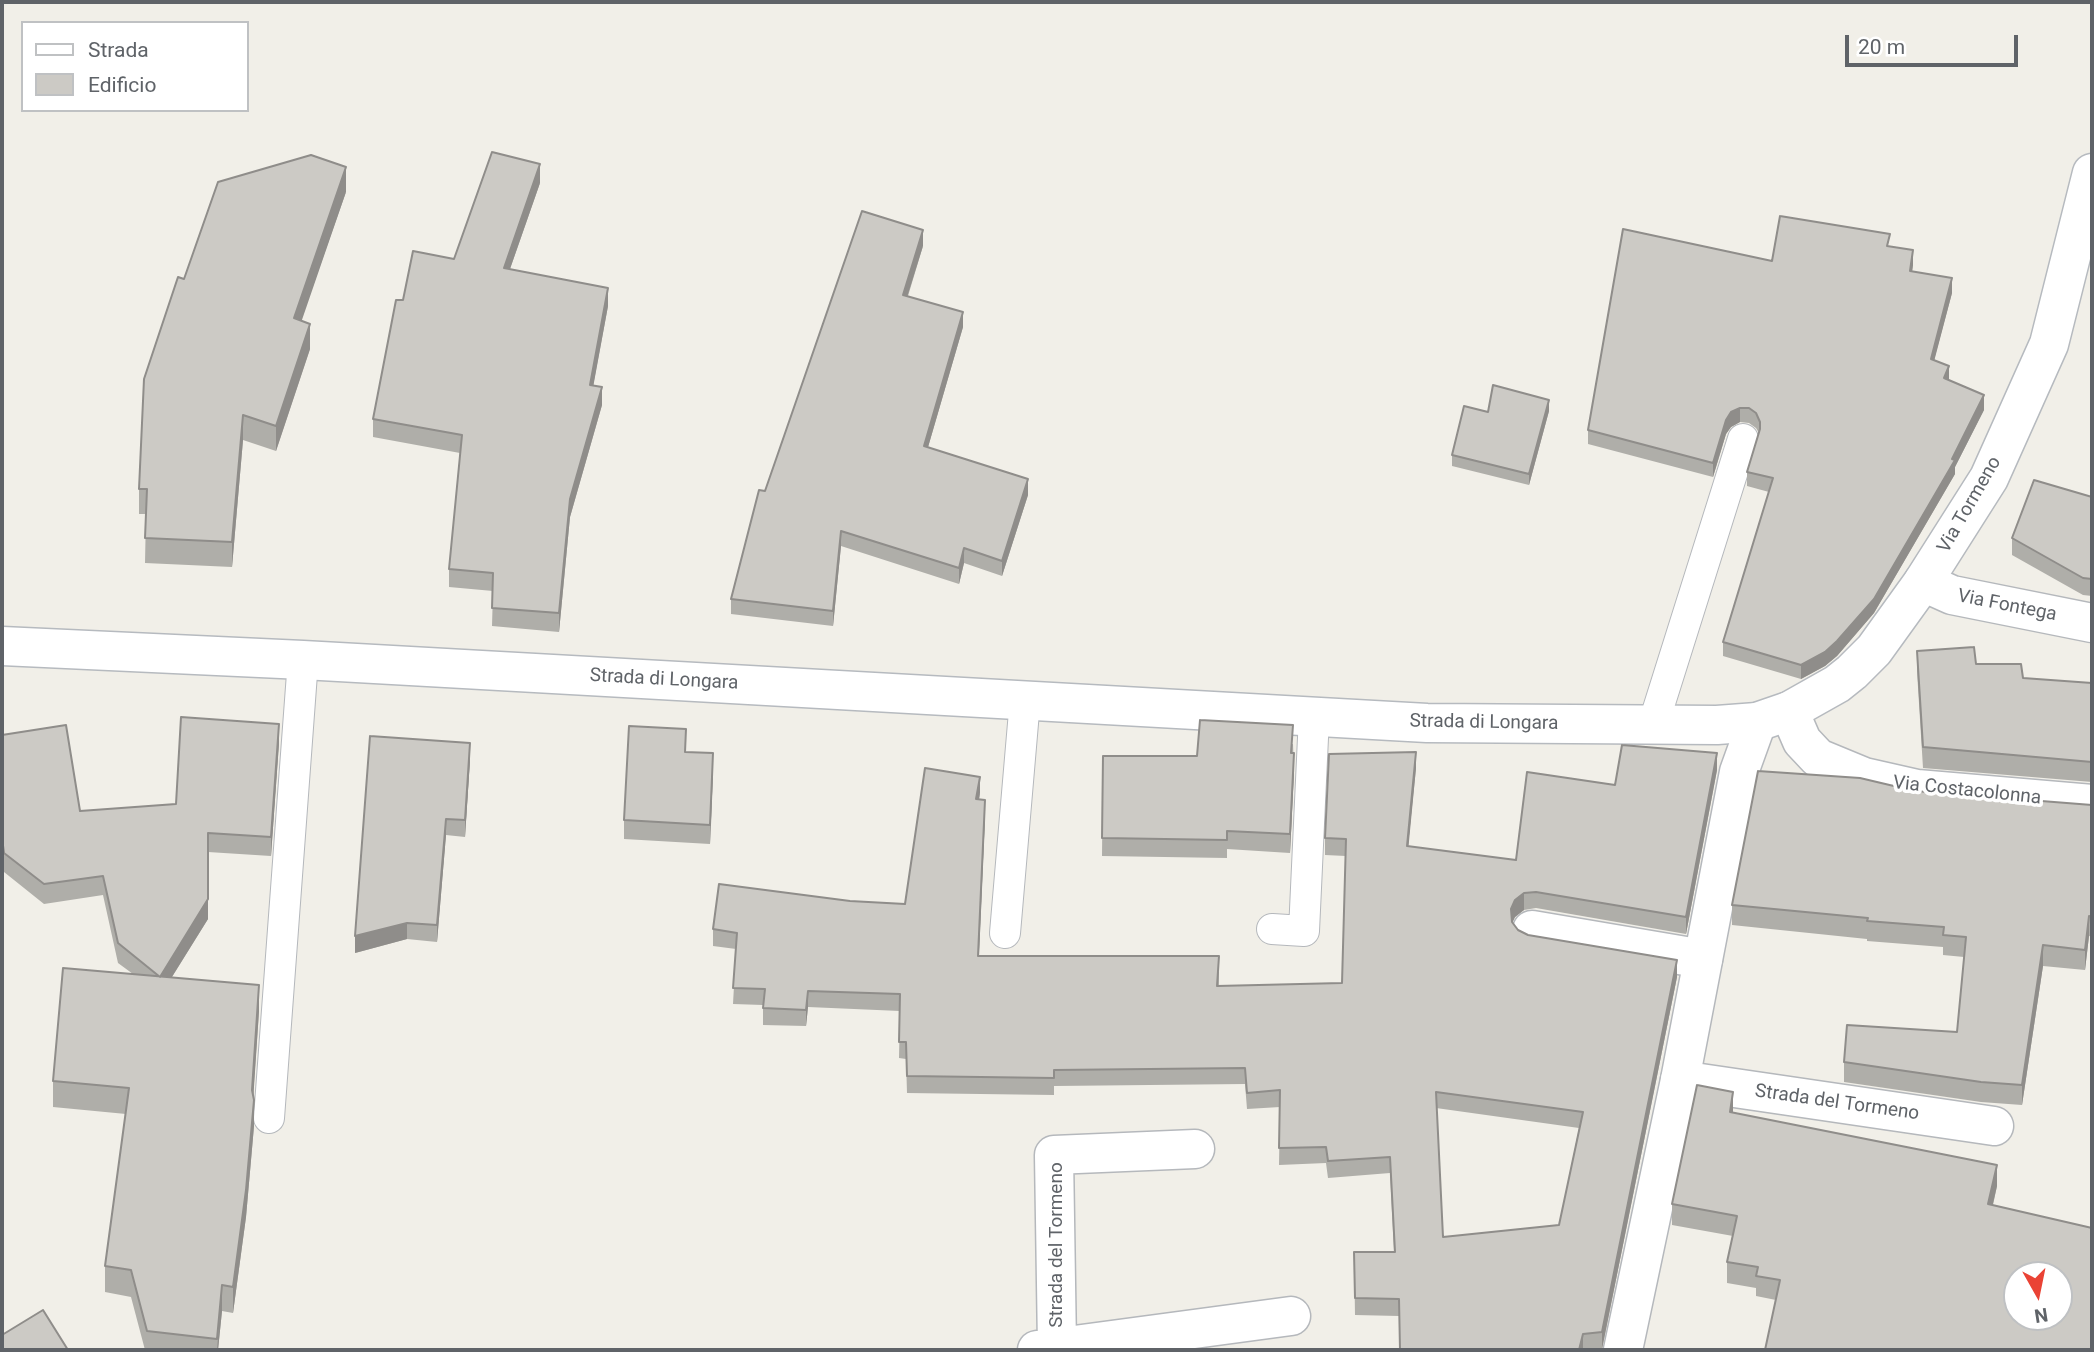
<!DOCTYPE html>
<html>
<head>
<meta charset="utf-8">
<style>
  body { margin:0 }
  #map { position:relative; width:2094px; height:1352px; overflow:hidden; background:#f1efe8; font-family:Roboto,sans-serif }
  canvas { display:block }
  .frame { position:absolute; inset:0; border:4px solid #5f6368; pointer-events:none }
  .legend { position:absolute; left:21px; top:21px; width:228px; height:91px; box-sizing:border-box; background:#fff; border:2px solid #bfc1c3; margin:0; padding:9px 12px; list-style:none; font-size:21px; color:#5f6368 }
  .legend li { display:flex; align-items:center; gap:14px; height:35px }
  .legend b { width:35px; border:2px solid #bfc1c3 }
  .north { position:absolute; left:2003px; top:1261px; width:70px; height:70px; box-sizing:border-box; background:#fff; border:2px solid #bfc1c3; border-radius:50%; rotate:171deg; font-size:19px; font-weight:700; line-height:28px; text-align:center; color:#5f6368 }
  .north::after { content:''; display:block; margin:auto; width:24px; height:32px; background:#ea4335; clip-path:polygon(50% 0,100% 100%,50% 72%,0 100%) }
  .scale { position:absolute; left:1845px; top:35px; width:173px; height:32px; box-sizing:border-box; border:4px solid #5f6368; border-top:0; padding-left:9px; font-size:21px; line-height:24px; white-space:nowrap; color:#5f6368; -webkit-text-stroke:5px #fff; paint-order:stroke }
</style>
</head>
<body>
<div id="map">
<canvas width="2094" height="1352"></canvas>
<div class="frame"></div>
<ul class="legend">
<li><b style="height:9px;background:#fff"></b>Strada</li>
<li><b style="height:19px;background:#cccac5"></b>Edificio</li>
</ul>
<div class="north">N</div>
<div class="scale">20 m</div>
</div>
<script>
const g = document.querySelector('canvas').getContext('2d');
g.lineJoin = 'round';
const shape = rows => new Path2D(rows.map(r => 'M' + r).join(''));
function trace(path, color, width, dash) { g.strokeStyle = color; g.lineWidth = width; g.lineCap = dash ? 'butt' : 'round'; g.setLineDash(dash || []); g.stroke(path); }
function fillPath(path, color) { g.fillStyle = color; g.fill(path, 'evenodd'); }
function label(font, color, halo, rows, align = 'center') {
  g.font = font + ' Roboto,sans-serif'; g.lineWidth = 7; g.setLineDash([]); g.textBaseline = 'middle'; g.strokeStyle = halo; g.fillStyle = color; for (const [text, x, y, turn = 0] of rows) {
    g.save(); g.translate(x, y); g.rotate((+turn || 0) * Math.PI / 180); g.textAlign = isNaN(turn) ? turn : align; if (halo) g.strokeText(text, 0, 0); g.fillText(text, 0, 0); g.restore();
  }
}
const service = shape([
  [1653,725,1743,439],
  [1272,929,1304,931,1314,716],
  [1005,933,1025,700],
  [269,1118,303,660]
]);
const minor = shape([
  [1923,582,1952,595,2092,623],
  [1789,711,1802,741,1818,758,1864,777,1917,789,2092,804],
  [1532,930,1703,959],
  [1680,1080,1994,1126],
  [1057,1347,1054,1155,1195,1149],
  [1037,1350,1291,1316]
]);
const tertiary = shape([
  [1623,1350,1680,1080,1739,772,1757,722]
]);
const secondary = shape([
  [2,646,303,660,1427,723,1717,725,1757,722,1789,711,1837,684,1852,672,1874,650,1923,582,1989,478,2049,344,2092,173]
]);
trace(service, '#b5b8bc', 32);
trace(minor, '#b5b8bc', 41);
trace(tertiary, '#b5b8bc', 41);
trace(secondary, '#b6babf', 41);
trace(service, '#fff', 30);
trace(minor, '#fff', 38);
trace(tertiary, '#fff', 38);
trace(secondary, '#fff', 38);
fillPath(shape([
  [540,183,510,269,608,306,593,386,602,405,570,517,559,632,492,626,493,591,449,587,449,569,460,453,373,437,373,419,403,300,454,259],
  [346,192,301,320,310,349,276,451,243,440,232,567,145,563,146,514,139,514,139,489],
  [923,246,908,296,963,327,928,447,1028,495,1002,576,964,563,959,584,841,546,833,626,731,614,731,599,765,491],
  [1890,246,1913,265,1912,272,1952,293,1934,360,1949,380,1984,410,1955,467,1955,474,1874,613,1837,656,1825,666,1801,679,1723,656,1723,642,1769,492,1747,486,1747,472,1759,433,1756,428,1749,423,1740,422,1731,427,1726,434,1713,477,1588,444,1588,430],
  [1549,411,1529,485,1452,466,1452,455,1488,412],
  [2092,497,2092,596,2083,595,2012,555,2012,538],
  [1917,651,1976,664,2023,678,2092,683,2092,782,1923,768,1917,671],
  [2,735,80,811,176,804,279,743,271,856,208,852,208,919,172,977,259,1011,253,1097,254,1126,246,1217,233,1313,222,1311,218,1350,145,1350,131,1297,105,1292,105,1266,126,1114,53,1107,53,1081,133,974,118,963,103,895,44,904,4,872,2,858],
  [1293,744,1294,771,1290,853,1227,849,1227,858,1102,856,1103,756,1197,756],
  [686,753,713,772,710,844,624,839,624,820],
  [470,760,465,837,446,835,437,942,407,939,355,953],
  [1416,768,1408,846,1516,860,1615,785,1717,770,1686,934,1536,908,1524,910,1515,917,1512,922,1518,930,1528,935,1677,977,1602,1349,1586,1350,1400,1350,1399,1316,1355,1315,1354,1252,1394,1252,1390,1173,1328,1178,1326,1163,1279,1165,1280,1107,1247,1109,1245,1084,1054,1086,1054,1095,907,1093,906,1059,899,1058,900,1011,808,1007,806,1026,763,1025,763,1005,733,1004,736,949,713,946,713,929,850,901,905,904,980,793,979,800,985,817,979,956,1219,972,1219,986,1342,983,1346,856,1325,855,1325,838],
  [1436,1108,1579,1128,1559,1225,1443,1237],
  [1915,791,2092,805,2092,937,2089,936,2085,970,2043,966,2022,1105,1981,1102,1844,1082,1844,1062,1957,1032,1964,957,1943,955,1943,947,1867,941,1867,939,1732,925,1732,905],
  [1733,1112,1997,1186,1993,1205,1776,1300,1756,1296,1756,1288,1727,1283,1727,1262,1733,1236,1672,1225,1672,1204]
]), '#afaea9');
fillPath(shape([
  [540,164,540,183,504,286,504,268],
  [346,167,346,192,294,343,294,318],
  [923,230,923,246,903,310,903,295],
  [1913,250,1913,265,1910,285,1910,271],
  [1952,278,1952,293,1931,373,1931,359],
  [608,288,608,306,590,404,590,385],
  [963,312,963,327,924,461,924,446],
  [310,324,310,349,276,451,276,426],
  [1949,366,1949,380,1944,378],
  [602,387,602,405,570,517,559,632,559,613,570,499],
  [1984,395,1984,410,1955,467,1955,474,1874,613,1837,656,1825,666,1801,679,1801,665,1952,459],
  [1549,400,1549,411,1529,485,1529,474],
  [1740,408,1740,422,1731,427,1726,434,1713,477,1713,463,1726,420,1731,412],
  [243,415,243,440,232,567,232,542],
  [1028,479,1028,495,1002,576,1002,561],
  [841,531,841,546,833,626,833,611],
  [964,548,964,563,959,584,959,568],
  [279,724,279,743,271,856,271,837],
  [470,743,470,760,465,837,465,820],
  [1416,752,1416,768,1407,862,1407,846],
  [713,753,713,772,710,844,710,825],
  [1294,753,1294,771,1290,853,1290,834],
  [1717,753,1717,770,1686,934,1686,917],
  [980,777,980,793,976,816,976,799],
  [985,800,985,817,978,972,978,956],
  [446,819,446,835,437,942,437,925],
  [1524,893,1524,910,1515,917,1511,926,1511,909,1515,900],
  [208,899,208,919,160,996,160,977],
  [2089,916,2089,936,2085,970,2085,950],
  [407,923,407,939,355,953,355,936],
  [2043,945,2043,966,2022,1105,2022,1085],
  [1677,960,1677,977,1602,1349,1602,1332],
  [259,985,259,1011,252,1117,252,1090],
  [808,991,808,1007,806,1026,806,1010],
  [1733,1092,1733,1113,1730,1112],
  [254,1100,254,1126,246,1217,233,1313,233,1287],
  [1997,1165,1997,1186,1988,1225,1988,1204],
  [222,1285,222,1311,218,1350,217,1350],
  [1583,1334,1583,1350,1579,1350]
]), '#8f8d8a');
const building = shape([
  [492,152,540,164,504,268,608,288,590,385,602,387,570,499,559,613,492,608,493,573,449,569,462,435,373,419,396,300,403,300,413,251,454,259,492,152],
  [311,155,346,167,294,318,310,324,276,426,243,415,232,542,145,538,147,489,139,489,144,379,178,277,184,279,218,182,311,155],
  [862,211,923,230,903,295,963,312,924,446,1028,479,1002,561,964,548,959,568,841,531,833,611,731,599,759,490,765,491,862,211],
  [1780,216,1890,234,1887,246,1913,250,1910,271,1952,278,1931,359,1949,366,1944,378,1984,395,1952,459,1955,460,1874,599,1837,641,1825,652,1801,665,1723,642,1773,478,1747,472,1760,429,1760,422,1756,413,1749,408,1740,408,1731,412,1726,420,1713,463,1588,430,1623,229,1772,261,1780,216],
  [1493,385,1549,400,1529,474,1452,455,1464,406,1488,412,1493,385],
  [2034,480,2092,497,2092,579,2083,578,2012,538,2034,480],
  [1974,647,1976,664,2021,664,2023,678,2092,683,2092,762,1923,747,1917,651,1974,647],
  [181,717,279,724,271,837,208,833,208,899,160,977,118,943,103,876,44,884,4,853,2,838,2,735,66,725,80,811,176,804,181,717],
  [1200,720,1293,725,1291,753,1294,753,1290,834,1227,831,1227,840,1102,838,1103,756,1197,756,1200,720],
  [629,726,686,729,685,752,713,753,710,825,624,820,629,726],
  [370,736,470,743,465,820,446,819,437,925,407,923,355,936,370,736],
  [1622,745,1717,753,1686,917,1536,892,1524,893,1515,900,1511,909,1512,922,1518,930,1528,935,1677,960,1602,1332,1583,1334,1579,1350,1400,1350,1399,1299,1355,1298,1354,1252,1395,1252,1390,1157,1328,1161,1326,1147,1279,1148,1280,1090,1247,1093,1245,1068,1054,1070,1054,1078,907,1076,906,1042,899,1042,900,994,808,991,806,1010,763,1008,765,989,733,988,737,933,713,929,719,884,850,901,905,904,925,768,980,777,976,799,985,800,978,956,1219,956,1217,986,1342,983,1346,839,1325,838,1329,754,1416,752,1407,846,1516,860,1527,772,1615,785,1622,745],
  [1436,1092,1583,1112,1559,1225,1443,1237,1436,1092],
  [1758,771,1860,778,1915,791,2092,805,2092,917,2089,916,2085,950,2043,945,2022,1085,1981,1082,1844,1062,1847,1025,1957,1032,1966,937,1943,935,1944,927,1867,921,1868,918,1732,905,1758,771],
  [63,968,259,985,252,1090,254,1100,246,1190,233,1287,222,1285,217,1339,147,1331,131,1270,105,1266,129,1088,53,1081,63,968],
  [1697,1085,1733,1092,1730,1112,1997,1165,1988,1204,2092,1228,2092,1350,1765,1350,1780,1280,1756,1276,1758,1267,1727,1262,1737,1216,1672,1204,1697,1085],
  [2017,1275,2059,1275,2059,1317,2017,1317,2017,1275],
  [43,1310,68,1350,2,1350,2,1335,43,1310]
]);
fillPath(building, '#cccac5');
trace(building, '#8f8d8a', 2);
label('19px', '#5f6368', '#fff', [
  ["Via Tormeno",1970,505,-60],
  ["Via Fontega",2007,606,11],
  ["Strada di Longara",664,680,3],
  ["Strada di Longara",1484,723,1],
  ["Via Costacolonna",1967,791,6],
  ["Strada del Tormeno",1837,1103,8],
  ["Strada del Tormeno",1057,1245,-90]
]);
</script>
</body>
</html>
